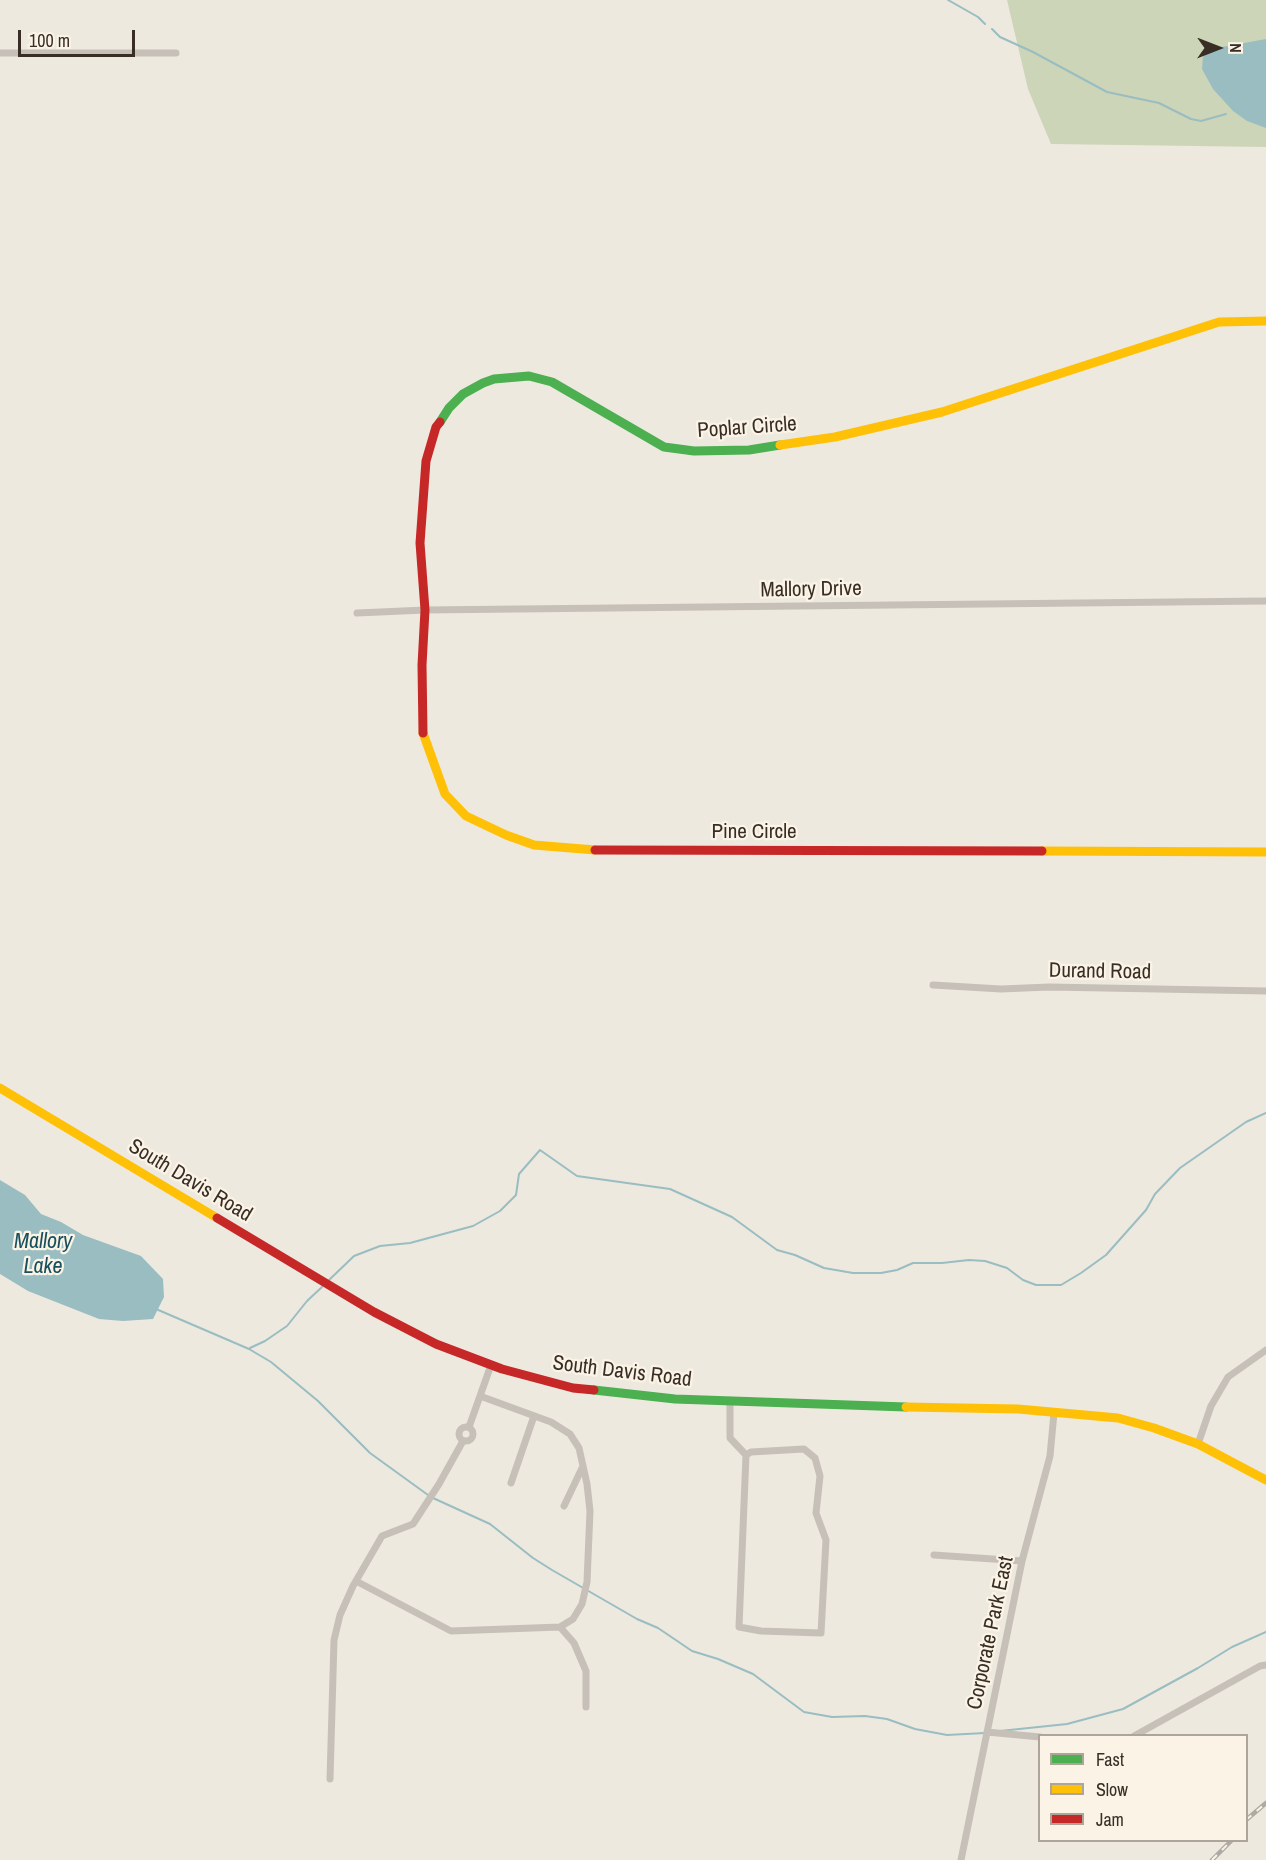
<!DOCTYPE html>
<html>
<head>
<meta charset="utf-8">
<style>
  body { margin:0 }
  #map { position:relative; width:1266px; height:1860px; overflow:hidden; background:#eee9df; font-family:"Archivo Narrow",sans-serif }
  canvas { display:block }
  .legend { position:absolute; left:1038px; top:1734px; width:210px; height:108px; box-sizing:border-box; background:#fbf4e6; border:2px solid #ada599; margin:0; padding:8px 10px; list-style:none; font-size:18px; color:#382e26 }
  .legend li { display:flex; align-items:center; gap:12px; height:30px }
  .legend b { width:30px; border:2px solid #ada599 }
  .north { position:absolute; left:1188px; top:18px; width:60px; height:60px; -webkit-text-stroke:4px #fbf4e6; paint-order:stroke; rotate:90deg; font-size:16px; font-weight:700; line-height:24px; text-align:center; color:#382e26 }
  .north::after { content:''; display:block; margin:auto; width:21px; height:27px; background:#382e26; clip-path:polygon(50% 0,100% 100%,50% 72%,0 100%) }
  .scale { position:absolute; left:18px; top:30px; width:117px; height:27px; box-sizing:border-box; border:3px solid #382e26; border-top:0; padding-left:8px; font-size:18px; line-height:21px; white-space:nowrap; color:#382e26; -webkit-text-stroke:4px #fbf4e6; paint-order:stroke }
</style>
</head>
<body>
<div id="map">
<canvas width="1266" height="1860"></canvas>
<ul class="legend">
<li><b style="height:8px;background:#4caf50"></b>Fast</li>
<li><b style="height:8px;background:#ffc107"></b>Slow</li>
<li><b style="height:8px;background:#c62828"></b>Jam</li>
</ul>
<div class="north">N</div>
<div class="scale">100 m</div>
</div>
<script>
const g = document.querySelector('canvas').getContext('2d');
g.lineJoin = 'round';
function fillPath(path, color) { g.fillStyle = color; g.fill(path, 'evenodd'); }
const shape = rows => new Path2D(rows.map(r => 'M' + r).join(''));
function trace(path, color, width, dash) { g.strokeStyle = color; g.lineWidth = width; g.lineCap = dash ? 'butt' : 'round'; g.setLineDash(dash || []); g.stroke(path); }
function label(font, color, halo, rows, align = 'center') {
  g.font = font + ' "Archivo Narrow",sans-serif'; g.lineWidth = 4.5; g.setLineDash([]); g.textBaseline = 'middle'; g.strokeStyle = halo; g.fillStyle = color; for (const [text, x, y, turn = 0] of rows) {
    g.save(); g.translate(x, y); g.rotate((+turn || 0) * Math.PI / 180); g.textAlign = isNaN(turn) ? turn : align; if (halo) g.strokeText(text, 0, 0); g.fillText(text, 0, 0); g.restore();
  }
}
fillPath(shape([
  [1007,0,1266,0,1266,147,1051,144,1028,89]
]), '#ccd5b7');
fillPath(shape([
  [1266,39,1266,128,1247,121,1233,111,1213,89,1202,69,1203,57,1211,49],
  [0,1180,25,1195,41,1214,61,1222,83,1235,141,1256,163,1279,164,1297,153,1319,123,1321,99,1319,28,1291,0,1274]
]), '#99bdc1');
trace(shape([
  [948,0,978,17,985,24],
  [992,29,1000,37,1033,52,1107,92,1159,103,1191,119,1201,121,1226,114],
  [328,1281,354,1256,380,1246,410,1243,473,1226,500,1211,516,1195,519,1174,540,1150,577,1176,670,1189,732,1217,777,1250,795,1255,824,1268,853,1273,881,1273,897,1270,913,1263,942,1263,969,1260,985,1261,1007,1268,1023,1280,1036,1285,1061,1285,1081,1273,1106,1255,1146,1210,1155,1194,1180,1168,1246,1122,1266,1113],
  [156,1309,249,1349,271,1362,318,1401,370,1453,428,1495],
  [250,1348,265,1341,287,1326,307,1301,322,1287],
  [433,1498,490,1524,533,1558,552,1570,637,1619,658,1628,692,1651,718,1659,753,1674,804,1712,832,1717,865,1716,887,1719,915,1729,947,1735,985,1733],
  [1000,1731,1067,1724,1123,1709,1198,1668,1232,1647,1266,1632]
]), '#99bdc1', 2);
trace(shape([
  [0,53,176,53],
  [357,613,425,610,1266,601],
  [933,985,1001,989,1049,987,1266,991],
  [480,1396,551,1422,570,1434,579,1448,587,1484,590,1511,587,1582,582,1604,573,1619,560,1627],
  [730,1401,730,1438,746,1455,739,1627,761,1631,821,1633,826,1540,816,1513,820,1476,815,1458,804,1449,751,1452,746,1455],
  '459 1434a7 7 0 1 1 14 0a7 7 0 1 1-14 0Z',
  [469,1427,491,1365],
  [1198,1444,1211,1406,1228,1377,1266,1350],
  [511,1483,534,1416],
  [564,1506,583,1466],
  [934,1555,1022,1561],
  [356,1581,451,1631,560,1627,574,1643,586,1671,586,1707],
  [987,1732,1040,1737],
  [1134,1736,1260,1666,1266,1665],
  [330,1779,334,1640,340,1615,353,1586,382,1536,413,1524,439,1484,463,1441],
  [961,1860,1022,1561,1050,1456,1054,1413]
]), '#c7c0b8', 7);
trace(shape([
  [440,422,449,408,463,394,483,383,494,379,529,376,552,382,664,447,694,451,749,450,780,445],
  [594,1390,675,1399,906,1407]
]), '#4caf50', 9);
trace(shape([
  [780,445,835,437,942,412,1219,322,1266,321],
  [423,733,445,794,466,816,506,835,534,845,595,850],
  [1042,851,1266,852],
  [0,1088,217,1218],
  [906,1407,1018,1409,1118,1418,1154,1428,1198,1444,1266,1480]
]), '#ffc107', 9);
trace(shape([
  [423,733,422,665,425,610,420,543,426,461,436,427,440,422],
  [595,850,1042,851],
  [217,1218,374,1312,436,1344,502,1369,573,1388,594,1390]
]), '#c62828', 9);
const rail = shape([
  [1246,1820,1266,1803],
  [1212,1860,1232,1840]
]);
trace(rail, '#aea9a3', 4.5);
trace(rail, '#fbf4e6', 2, [7]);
label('21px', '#382e26', '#fbf4e6', [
  ["Poplar Circle",747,428,-4],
  ["Mallory Drive",811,590,-1],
  ["Pine Circle",754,832],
  ["Durand Road",1100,972,1],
  ["South Davis Road",190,1181,31],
  ["South Davis Road",622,1372,7],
  ["Corporate Park East",991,1633,-78]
]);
label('italic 22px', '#18505d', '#fbf4e6', [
  ["Mallory",43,1242],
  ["Lake",43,1267]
]);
</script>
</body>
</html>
